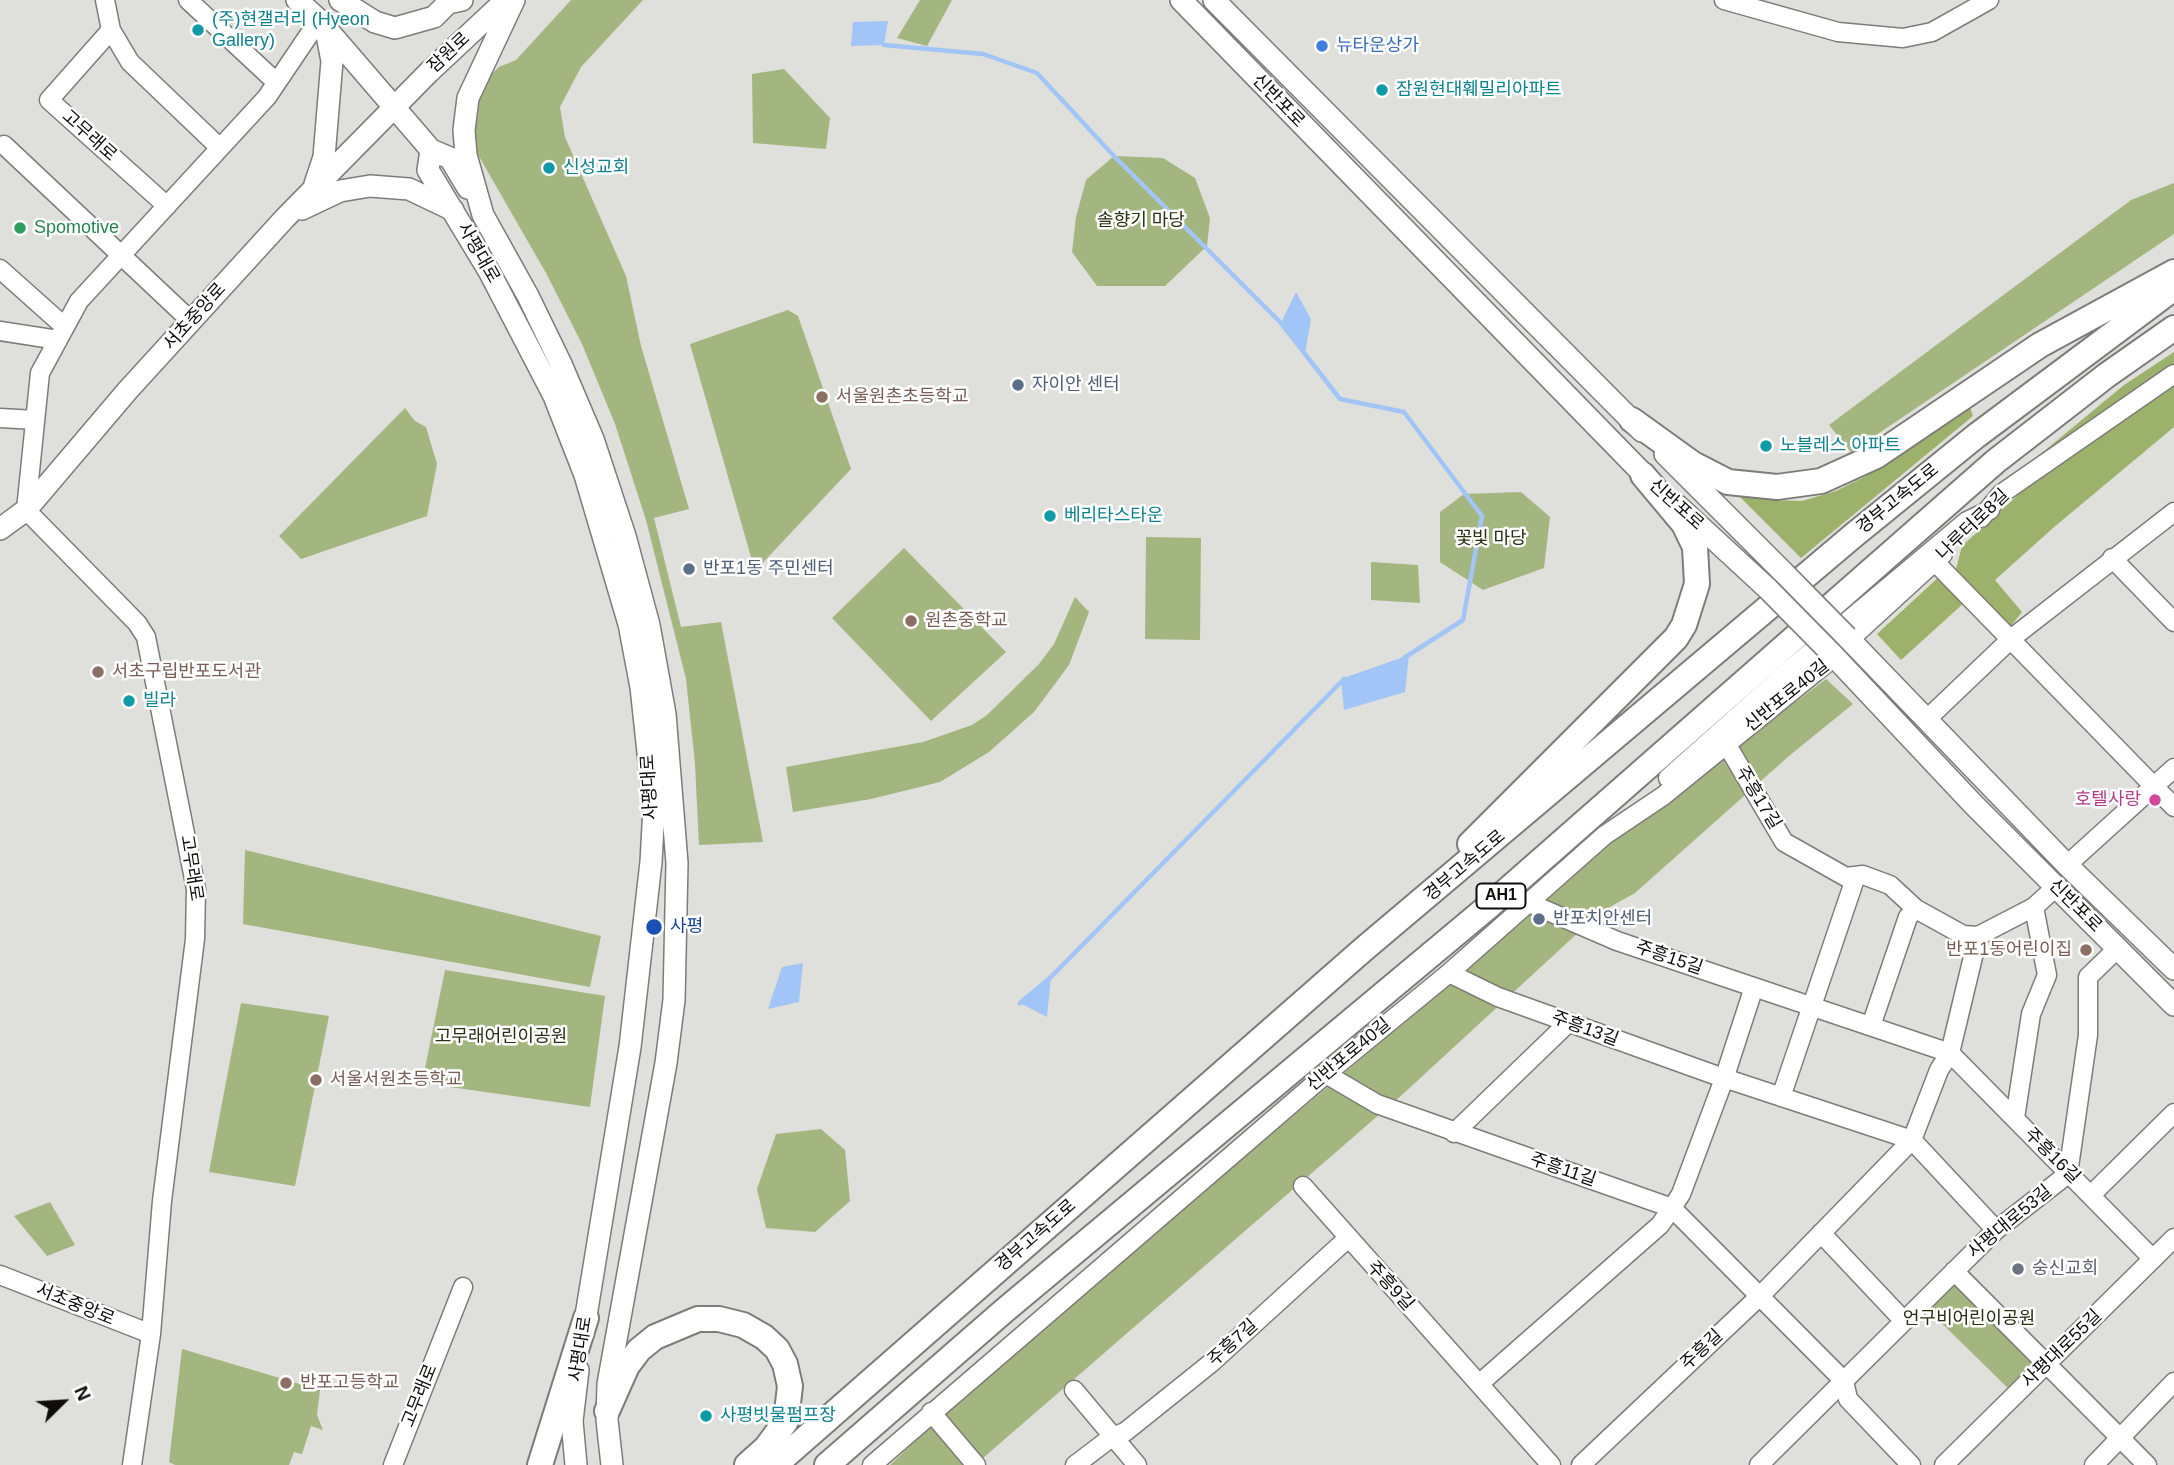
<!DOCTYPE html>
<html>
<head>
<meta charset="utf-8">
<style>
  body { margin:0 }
  #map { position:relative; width:2174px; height:1465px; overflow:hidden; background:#dfdfdb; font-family:Arial,sans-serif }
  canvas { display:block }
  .north { position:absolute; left:28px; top:1367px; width:70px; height:70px; -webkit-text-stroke:5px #fff; paint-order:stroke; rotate:66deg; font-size:19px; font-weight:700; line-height:28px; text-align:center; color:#0e0d0c }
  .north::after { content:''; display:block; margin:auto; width:24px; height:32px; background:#0e0d0c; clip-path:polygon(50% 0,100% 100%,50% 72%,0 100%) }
</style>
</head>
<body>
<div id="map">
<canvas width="2174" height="1465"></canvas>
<div class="north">N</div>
</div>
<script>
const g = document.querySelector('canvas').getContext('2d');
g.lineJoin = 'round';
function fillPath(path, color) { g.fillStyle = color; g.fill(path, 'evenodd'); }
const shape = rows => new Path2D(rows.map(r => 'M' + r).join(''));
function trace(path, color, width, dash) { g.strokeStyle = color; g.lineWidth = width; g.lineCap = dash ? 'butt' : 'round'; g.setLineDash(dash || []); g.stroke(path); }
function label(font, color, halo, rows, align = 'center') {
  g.font = font + ' Arial,"Noto Sans KR",sans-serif'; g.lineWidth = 5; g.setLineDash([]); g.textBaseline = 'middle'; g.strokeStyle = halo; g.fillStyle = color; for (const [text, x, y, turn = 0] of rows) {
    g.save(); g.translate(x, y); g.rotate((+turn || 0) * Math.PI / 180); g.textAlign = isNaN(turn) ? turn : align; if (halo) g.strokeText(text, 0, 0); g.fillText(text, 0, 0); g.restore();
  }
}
fillPath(shape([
  [571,0,643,0,581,67,560,107,565,137,626,276,641,346,689,509,654,518,681,627,721,622,763,842,699,845,695,764,686,679,646,520,615,424,582,344,546,273,477,153,473,132,474,105,485,80,499,67,516,60],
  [920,0,952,0,927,46,897,38],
  [784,69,830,118,826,149,753,143,752,74],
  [1114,156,1163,158,1195,178,1210,218,1207,246,1165,286,1097,286,1072,252,1076,217,1086,180],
  [2174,183,2174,234,1851,452,1829,425,2131,200],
  [788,310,798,316,851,469,755,571,690,344],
  [405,408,415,421,426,427,437,464,427,516,301,559,279,536],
  [1521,492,1550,517,1544,568,1483,590,1440,562,1440,512,1464,494],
  [1146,537,1201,538,1200,640,1145,639],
  [904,548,1006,652,931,721,832,618],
  [1371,562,1418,565,1420,603,1371,600],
  [1075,597,1089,612,1069,665,1034,712,989,752,940,782,871,799,793,812,786,767,923,742,972,725,987,715,1039,664,1054,644],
  [1826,679,1853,704,1789,756,1635,893,1610,907,1581,930,1403,1094,975,1465,890,1465,953,1405,1450,983,1583,862],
  [245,850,601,936,590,987,243,924],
  [445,970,605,996,590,1107,422,1083],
  [241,1003,329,1016,295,1186,209,1172],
  [821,1129,845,1150,850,1201,815,1232,766,1228,757,1189,776,1134],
  [50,1202,75,1245,47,1256,14,1216],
  [1951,1273,2045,1366,2015,1395,1921,1303],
  [182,1349,320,1390,317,1415,323,1430,311,1426,302,1454,294,1452,289,1465,175,1465,169,1462]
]), '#a4b67f');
fillPath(shape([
  [2174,352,2174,427,2053,528,1995,580,2022,612,2010,627,1956,569,1962,546,2018,495,2008,481,2124,385],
  [1969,404,1973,416,1801,558,1732,489,1774,500,1802,501,1836,491,1866,476],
  [1941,575,1965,602,1901,660,1877,634]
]), '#9cb26a');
fillPath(shape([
  [888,21,884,45,851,46,853,22],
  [1296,292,1311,319,1305,354,1281,323],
  [1409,655,1405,692,1344,710,1341,679],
  [803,963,799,1002,768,1009,782,967],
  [1051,977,1047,1017,1020,1003]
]), '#a1c5f6');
trace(shape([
  [884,45,983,54,1037,73,1114,156,1281,323,1340,399,1404,412,1482,516,1463,620,1404,658],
  [1020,1003,1051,977,1344,679]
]), '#a1c5f6', 4.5);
const minor = shape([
  [105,0,111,30,130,62,220,148],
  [188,0,276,82],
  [1724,0,1838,32,1903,38,1932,32,1989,0],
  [111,30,49,100,167,206],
  [4,145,191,321],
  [0,269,65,327],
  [0,331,58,340],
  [0,418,35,420],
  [1981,518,2001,494,2174,374],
  [2112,558,2174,622],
  [1935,562,2174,807],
  [1849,640,1943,554],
  [1926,720,2012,638,2174,512],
  [1727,745,1784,842,1846,877,1863,875,1890,885,1916,909,1963,935,1978,936],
  [1668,778,1787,672,1967,521,1990,510],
  [2067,865,2174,768],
  [1529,903,1617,941,1950,1053,2153,1259],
  [1449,973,1498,997,1715,1075,1912,1140,1996,1230],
  [1871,1026,1908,917,1916,909],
  [1326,1074,1377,1104,1672,1208,1844,1381,1848,1399,1911,1465],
  [1781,1097,1856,876],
  [2015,1118,2031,1014,2047,975,2034,907],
  [1454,1133,1568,1023],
  [1303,1186,1551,1465],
  [2091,1195,2174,1113],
  [1821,1233,1903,1320],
  [1954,1271,2147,1465],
  [0,1275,151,1334],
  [1479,1384,1660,1225,1672,1208,1681,1194,1724,1079,1754,987],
  [1074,1390,1137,1465],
  [931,1412,976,1465],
  [132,1465,151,1334,162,1201,195,939,196,889,146,637,137,623,26,510,40,373,79,301,267,97,319,20],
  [393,1465,463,1287],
  [872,1465,1326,1074,1449,973,1605,835,1663,796,1834,657],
  [1075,1465,1112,1437,1125,1432,1211,1363,1347,1239],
  [1581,1465,1761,1295,1912,1140,1939,1070,1950,1053,1978,936,2034,907,2056,887],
  [1759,1465,1996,1230,2068,1174,2088,1035,2088,977,2117,949],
  [1944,1465,2174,1238],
  [2094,1465,2174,1382]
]);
const major = shape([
  [297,0,319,20,431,150,450,158,468,188],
  [340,0,375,22,395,28,434,17,448,3,462,0],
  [514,0,468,98,464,130,466,155,483,215,528,296,561,364,593,439,625,536,649,625,665,714,677,863,674,1000,666,1063,608,1384,607,1420,612,1465],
  [1181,0,1654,485],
  [1214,0,1642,431],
  [431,150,428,170,489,271,554,396,585,475,629,624,641,687,654,808,651,862,630,1047,583,1334],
  [315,184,324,157,332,61,326,30],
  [302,209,340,191,370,186,409,189,453,210],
  [1665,454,1785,574],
  [1678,506,1768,589],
  [0,529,26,510,128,390,285,218,429,72,506,0],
  [1847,637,2067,865,2174,969],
  [1830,652,1973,804,2174,1005],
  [576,1465,572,1421,578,1370]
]);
const highway = shape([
  [1632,420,1693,464,1728,482,1777,487,1821,481,1876,456,2040,345,2174,272],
  [1470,844,1676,638,1684,625,1697,584,1695,547,1684,524,1643,475],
  [607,1411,627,1366,639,1350,655,1337,698,1319,719,1319,743,1325,764,1337,777,1349,785,1364,790,1386,786,1421,766,1448,747,1465],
  [540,1465,586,1318],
  [775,1465,1365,948,1854,535,1976,436,2174,288],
  [827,1465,1005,1310,1489,906,1996,461,2107,375,2174,328]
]);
trace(minor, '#7d7c79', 21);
trace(major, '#7d7c79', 24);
trace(highway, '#7d7c79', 28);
trace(minor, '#fff', 18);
trace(major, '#fff', 21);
trace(highway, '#fff', 24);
const majorBridge = shape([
  [1785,574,1847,637],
  [1768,589,1830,652]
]);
trace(majorBridge, '#7d7c79', 24, []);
trace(majorBridge, '#fff', 21);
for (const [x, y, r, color] of [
  [198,30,7,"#0f9aa8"],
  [1322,46,7,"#3f7fe0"],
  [1382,90,7,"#0f9aa8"],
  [549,168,7,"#0f9aa8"],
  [20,228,7,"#2e9e5b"],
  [1018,385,7,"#5c6f8a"],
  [822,397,7,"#8d6e63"],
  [1766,446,7,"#0f9aa8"],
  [1050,516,7,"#0f9aa8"],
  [689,569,7,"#5c6f8a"],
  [911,621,7,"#8d6e63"],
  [98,672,7,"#8d6e63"],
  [129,701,7,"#0f9aa8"],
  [2155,800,7,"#d1479c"],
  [1539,919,7,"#5c6f8a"],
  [654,927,9,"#1a4fb4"],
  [2086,950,7,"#8d6e63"],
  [316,1080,7,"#8d6e63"],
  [2018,1269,7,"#6b7280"],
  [286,1383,7,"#8d6e63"],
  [706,1416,7,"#0f9aa8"]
]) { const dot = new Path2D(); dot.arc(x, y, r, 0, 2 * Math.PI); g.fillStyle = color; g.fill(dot); trace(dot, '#fff', 2.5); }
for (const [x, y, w] of [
  [1501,896,49]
]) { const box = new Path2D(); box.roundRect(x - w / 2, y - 12.5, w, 25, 5); g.fillStyle = '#fff'; g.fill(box); trace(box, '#0e0d0c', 2); }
label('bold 16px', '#0e0d0c', null, [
  ["AH1",1501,896]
]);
label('18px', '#0d838f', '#fff', [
  ["(주)현갤러리 (Hyeon",212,20],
  ["Gallery)",212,41],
  ["잠원현대훼밀리아파트",1396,90],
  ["신성교회",563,168],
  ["노블레스 아파트",1780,446],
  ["베리타스타운",1064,516],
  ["빌라",143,701],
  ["사평빗물펌프장",720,1416]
], 'left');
label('18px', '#366cbe', '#fff', [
  ["뉴타운상가",1336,46]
], 'left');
label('18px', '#0e0d0c', '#fff', [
  ["잠원로",449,53,-43],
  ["신반포로",1278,101,46],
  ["고무래로",89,136,42],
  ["사평대로",478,253,60],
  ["서초중앙로",195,317,-48],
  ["경부고속도로",1898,499,-39],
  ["신반포로",1676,505,42],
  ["나루터로8길",1973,525,-44],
  ["신반포로40길",1787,696,-39],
  ["사평대로",650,787,-93],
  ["주흥17길",1758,798,59],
  ["경부고속도로",1465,866,-40],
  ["고무래로",191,868,81],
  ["신반포로",2075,906,45],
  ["주흥15길",1669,958,19],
  ["주흥13길",1585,1029,20],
  ["신반포로40길",1349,1055,-40],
  ["주흥16길",2052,1156,45],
  ["주흥11길",1563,1170,19],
  ["사평대로53길",2010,1222,-40],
  ["경부고속도로",1036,1236,-41],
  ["주흥9길",1390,1286,48],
  ["서초중앙로",75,1305,22],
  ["주흥7길",1233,1343,-42],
  ["사평대로",581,1349,-81],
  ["사평대로55길",2062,1349,-44],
  ["주흥길",1702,1350,-43],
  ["고무래로",420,1396,-68]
]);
label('18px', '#273011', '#fff', [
  ["솔향기 마당",1141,221],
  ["꽃빛 마당",1491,539],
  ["고무래어린이공원",501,1037],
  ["언구비어린이공원",1969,1319]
]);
label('18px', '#27864d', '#fff', [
  ["Spomotive",34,228]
], 'left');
label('18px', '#4e5e75', '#fff', [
  ["자이안 센터",1032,385],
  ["반포1동 주민센터",703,569],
  ["반포치안센터",1553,919]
], 'left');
label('18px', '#785e54', '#fff', [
  ["서울원촌초등학교",836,397],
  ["원촌중학교",925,621],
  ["서초구립반포도서관",112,672],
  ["반포1동어린이집",2072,950,"right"],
  ["서울서원초등학교",330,1080],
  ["반포고등학교",300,1383]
], 'left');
label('18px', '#b23c85', '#fff', [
  ["호텔사랑",2141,800]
], 'right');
label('18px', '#164399', '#fff', [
  ["사평",670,927]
], 'left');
label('18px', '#5b616d', '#fff', [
  ["숭신교회",2032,1269]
], 'left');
</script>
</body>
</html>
